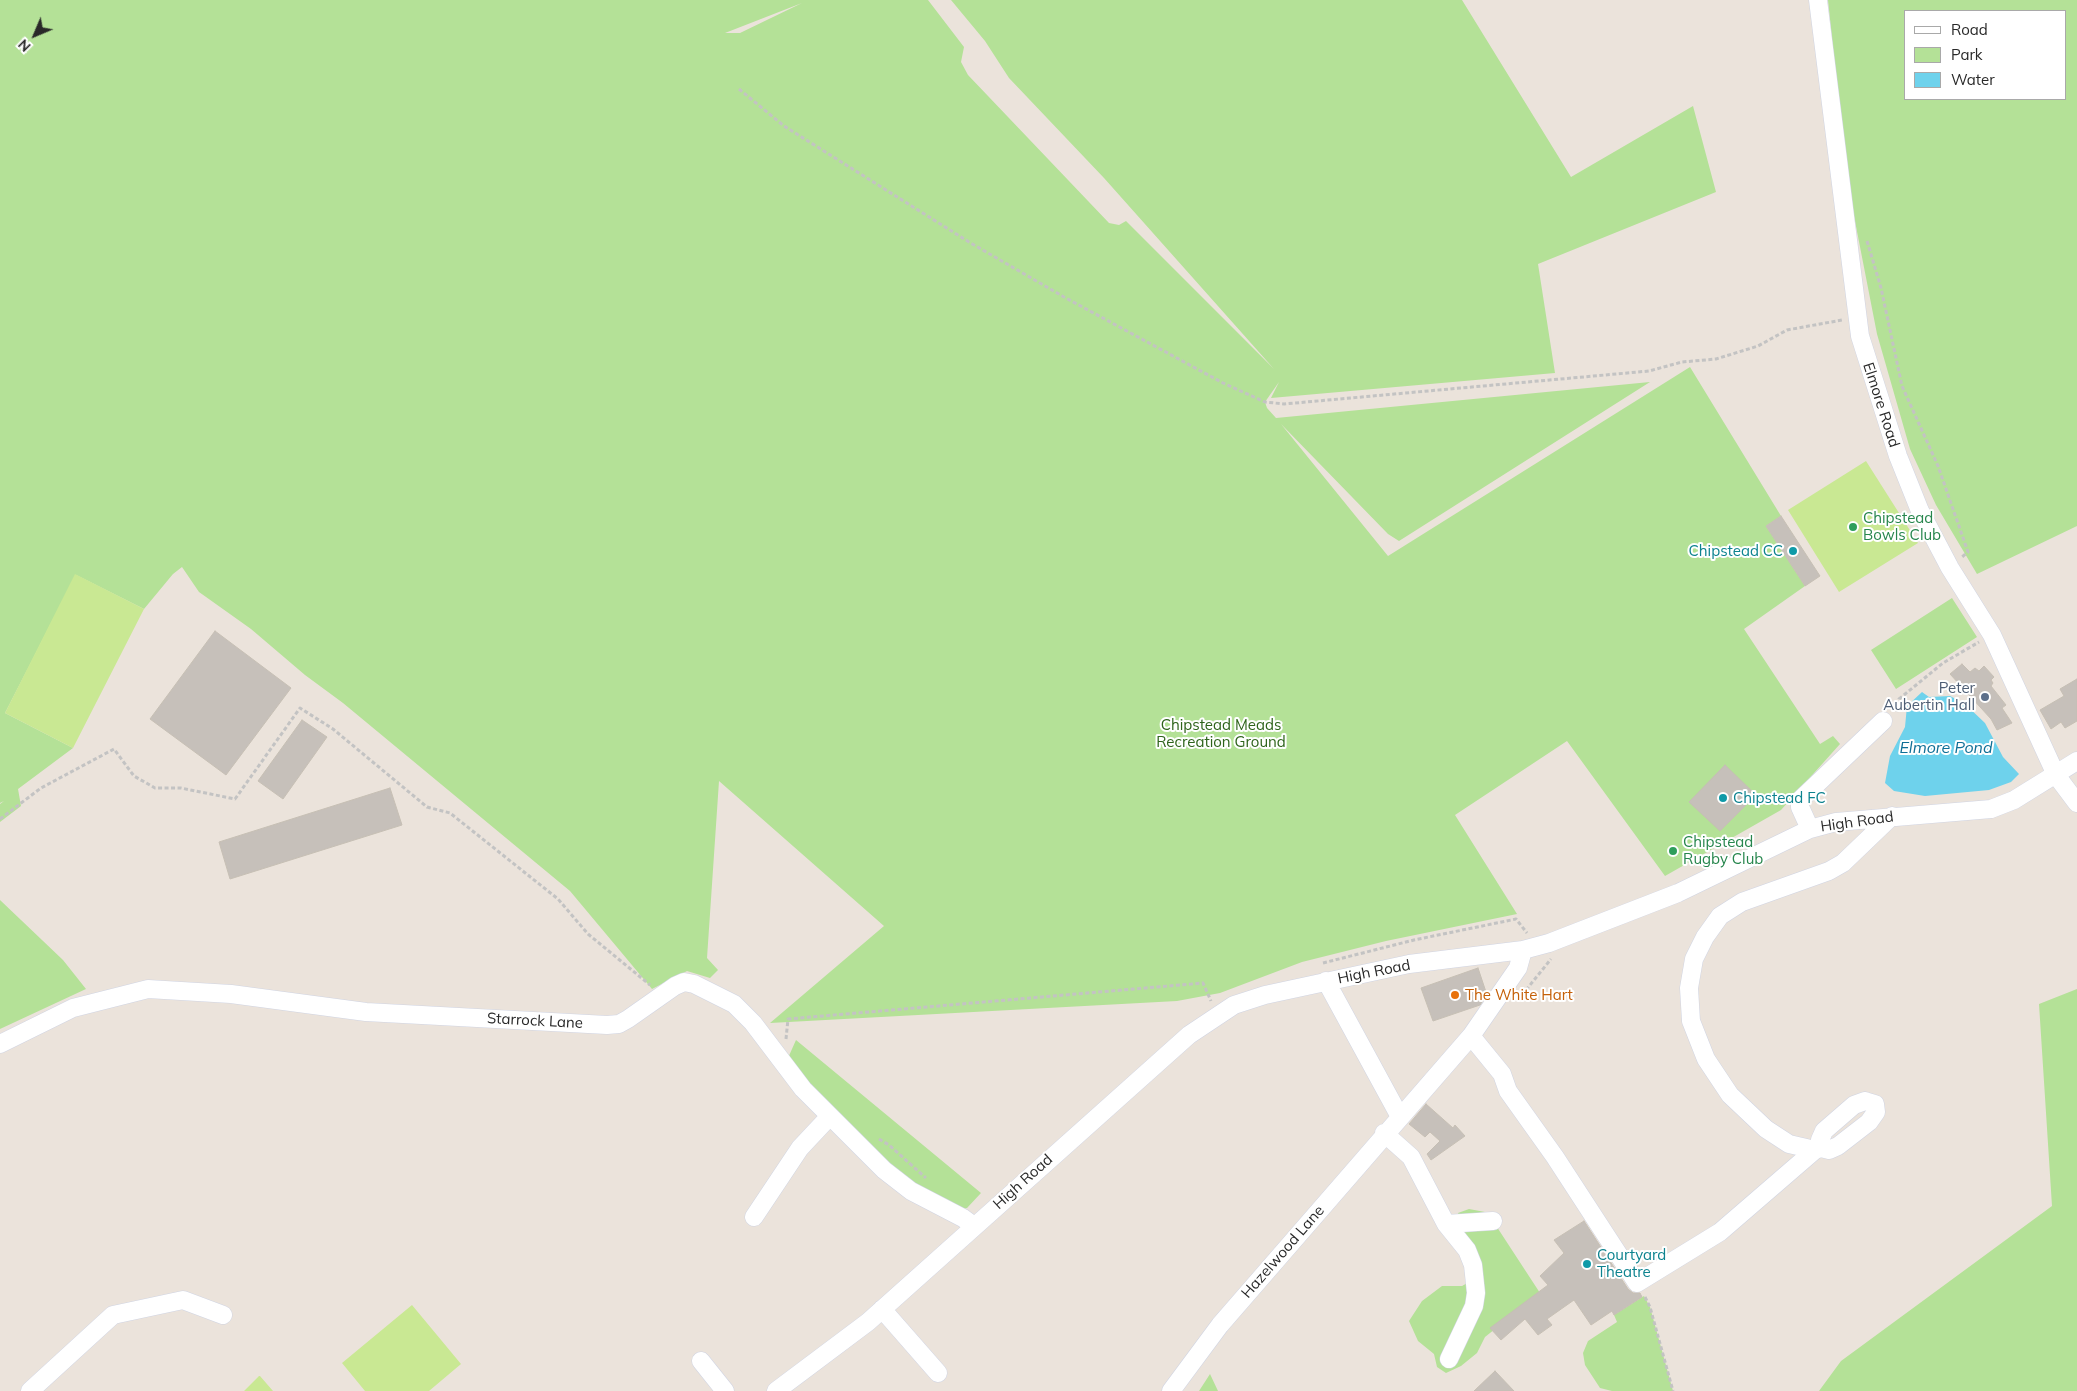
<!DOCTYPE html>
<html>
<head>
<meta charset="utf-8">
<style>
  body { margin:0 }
  #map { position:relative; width:2077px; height:1391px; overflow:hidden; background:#ebe3db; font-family:Mulish,sans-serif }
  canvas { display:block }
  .legend { position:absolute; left:1904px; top:10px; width:162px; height:90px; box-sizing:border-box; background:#fff; border:1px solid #a9a9a9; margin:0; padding:6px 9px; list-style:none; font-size:15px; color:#292929 }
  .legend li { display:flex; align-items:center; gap:10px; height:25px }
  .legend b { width:25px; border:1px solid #a9a9a9 }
  .north { position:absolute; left:10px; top:10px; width:50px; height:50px; -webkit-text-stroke:4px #fff; paint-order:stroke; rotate:225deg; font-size:14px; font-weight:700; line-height:20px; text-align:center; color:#292929 }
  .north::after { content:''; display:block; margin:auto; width:18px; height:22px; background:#292929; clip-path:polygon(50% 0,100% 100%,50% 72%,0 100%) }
</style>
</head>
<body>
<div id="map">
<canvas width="2077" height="1391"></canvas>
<ul class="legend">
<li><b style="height:6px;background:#fff"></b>Road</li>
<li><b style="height:14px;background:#b4e197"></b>Park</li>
<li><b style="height:14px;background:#6ed2ec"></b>Water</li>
</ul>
<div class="north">N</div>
</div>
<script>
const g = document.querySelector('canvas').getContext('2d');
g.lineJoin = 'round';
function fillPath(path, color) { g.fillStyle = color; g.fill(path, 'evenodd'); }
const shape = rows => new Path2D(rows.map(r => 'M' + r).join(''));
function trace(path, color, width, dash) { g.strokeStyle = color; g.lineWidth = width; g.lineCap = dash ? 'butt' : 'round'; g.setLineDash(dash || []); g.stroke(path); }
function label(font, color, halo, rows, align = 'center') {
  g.font = font + ' Mulish,sans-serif'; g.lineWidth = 4; g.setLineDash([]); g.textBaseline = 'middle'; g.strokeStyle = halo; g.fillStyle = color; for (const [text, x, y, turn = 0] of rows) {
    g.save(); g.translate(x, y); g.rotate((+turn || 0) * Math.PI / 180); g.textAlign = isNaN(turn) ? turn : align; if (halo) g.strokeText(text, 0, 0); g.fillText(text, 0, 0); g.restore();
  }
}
fillPath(shape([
  [0,0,928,0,964,47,961,62,968,75,1109,223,1119,225,1126,221,1274,369,1104,178,1009,78,985,41,951,0,1462,0,1571,177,1693,106,1716,192,1538,264,1555,373,1271,398,1279,382,1265,402,1267,408,1276,418,1650,382,1399,541,1388,534,1281,424,1388,556,1690,367,1781,516,1766,526,1805,586,1744,629,1820,744,1833,736,1840,744,1781,810,1665,876,1567,741,1455,815,1517,914,1386,941,1302,962,1220,993,1177,1001,770,1023,884,926,719,781,707,958,718,970,710,978,687,971,652,989,570,891,343,703,305,675,251,629,199,592,182,567,173,574,144,609,76,575,5,713,73,748,18,789,21,806,0,822,0,804,4,801,0,803],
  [802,3,740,33,725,33],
  [1828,0,2077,0,2077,526,1977,574,1936,505,1910,449,1877,334,1846,175],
  [1906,11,2066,11,2066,99,1906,99],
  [1952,598,1977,637,1896,689,1871,650],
  [0,900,63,960,86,989,0,1029],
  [2077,989,2077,1391,1819,1391,1841,1361,2052,1206,2039,1004],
  [796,1040,981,1193,967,1208,958,1210,914,1188,805,1084,788,1058],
  [1469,1209,1485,1212,1493,1221,1540,1293,1485,1337,1477,1353,1461,1366,1446,1373,1437,1367,1434,1354,1418,1341,1409,1321,1422,1301,1442,1286,1462,1286,1471,1281,1463,1256,1463,1227,1458,1213],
  [1644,1296,1650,1307,1673,1391,1612,1391,1600,1388,1585,1365,1583,1353,1588,1341,1617,1322,1614,1315],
  [1210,1374,1218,1391,1199,1391]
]), '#b4e197');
fillPath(shape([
  [1866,461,1918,543,1839,592,1788,510],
  [75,574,144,609,73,748,5,713],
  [412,1305,461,1364,429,1391,365,1391,342,1363],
  [260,1376,273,1391,244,1391,259,1376]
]), '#c9e893');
fillPath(shape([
  [1922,692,1929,697,1950,696,1965,704,1985,723,2003,757,2019,774,2011,782,1989,790,1925,796,1894,791,1885,783,1890,756,1905,727,1907,706]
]), '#6ed2ec');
const building = shape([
  [1781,516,1820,576,1805,586,1766,526,1781,516],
  [215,631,291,688,226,775,150,719,215,631],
  [1962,664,1970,672,1975,668,1979,671,1984,666,1994,677,1991,680,1993,683,1991,686,2006,705,2002,708,2012,723,1997,730,1991,719,1950,674,1962,664],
  [2077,679,2077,721,2065,728,2061,722,2051,729,2040,710,2064,696,2060,689,2077,679],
  [302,720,327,737,283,799,258,781,302,720],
  [1725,765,1756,795,1720,831,1689,802,1725,765],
  [390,788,402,825,230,879,219,842,390,788],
  [1478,968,1487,995,1480,1005,1433,1021,1421,988,1478,968],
  [1426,1104,1453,1128,1455,1125,1465,1136,1431,1160,1427,1154,1440,1141,1430,1132,1425,1137,1409,1124,1426,1104],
  [1584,1221,1628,1289,1633,1293,1640,1293,1642,1297,1614,1315,1612,1311,1591,1325,1574,1300,1547,1319,1552,1325,1538,1335,1525,1319,1501,1340,1490,1328,1548,1285,1540,1276,1564,1253,1554,1240,1584,1221],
  [1495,1371,1514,1391,1474,1391,1495,1371]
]);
fillPath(building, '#c6c0ba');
trace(building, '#c6bfb4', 1);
const minor = shape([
  [1818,0,1860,336,1898,456,1920,511,1950,568,1992,635,2056,775,2077,803],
  [1810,829,1800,807,1800,800,1883,721],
  [1326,981,1400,1117],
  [1471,1036,1502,1074,1508,1091,1555,1157,1637,1283,1720,1232,1815,1150,1821,1148],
  [0,1044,73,1008,148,989,231,994,366,1012,607,1025,619,1024,628,1019,675,986,684,982,694,984,734,1004,753,1023,803,1089,884,1170,911,1191,963,1218,974,1226],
  [1865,1101,1875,1104,1876,1112,1869,1122,1838,1146,1829,1150,1821,1148,1820,1140,1824,1131,1854,1105,1865,1101],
  [1384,1133,1411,1157,1446,1224,1467,1250,1473,1265,1476,1293,1474,1306,1449,1359],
  [1815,1150,1789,1144,1766,1129,1730,1095,1706,1059,1691,1021,1689,988,1694,959,1705,937,1720,916,1742,902,1829,871,1843,863,1892,816],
  [754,1217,800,1148,830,1116],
  [1446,1224,1493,1221],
  [882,1309,938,1373],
  [701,1361,725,1391],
  [30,1391,113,1315,183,1300,223,1315],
  [776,1391,868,1322,1189,1035,1234,1005,1265,995,1409,964,1523,950,1549,943,1678,893,1810,829,1836,822,1991,809,2014,800,2077,761],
  [1171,1391,1220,1325,1471,1036,1518,968,1523,950]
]);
trace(minor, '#d0d4e2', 19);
trace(shape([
  [739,89,784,126,969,242,1064,297,1223,383,1265,402,1284,404,1649,371,1682,362,1716,359,1758,346,1787,330,1842,320],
  [1867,241,1881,288,1902,386,1938,466,1968,552,1962,557],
  [1897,712,1899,699,1943,663,1979,642],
  [0,819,41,788,114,749,134,776,155,788,181,788,235,799,300,708,333,729,427,807,450,813,558,899,588,934,650,985],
  [1323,963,1414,940,1516,919,1527,933],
  [1522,995,1551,959],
  [786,1039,788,1019,1203,983,1211,1001],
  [879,1139,889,1145,926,1178],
  [1645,1297,1650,1307,1673,1391]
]), '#c3c3c3', 3, [4, 2.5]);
trace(minor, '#fff', 18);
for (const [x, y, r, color] of [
  [1853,527,5,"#2e9e5b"],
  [1793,551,5,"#0f9aa8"],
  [1985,697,5,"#5c6f8a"],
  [1723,798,5,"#0f9aa8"],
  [1673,851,5,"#2e9e5b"],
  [1455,995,5,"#e8710a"],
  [1587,1264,5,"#0f9aa8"]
]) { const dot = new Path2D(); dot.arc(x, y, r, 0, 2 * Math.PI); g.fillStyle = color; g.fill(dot); trace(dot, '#fff', 2); }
label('15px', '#292929', '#fff', [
  ["Elmore Road",1881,405,72],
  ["High Road",1857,822,-8],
  ["High Road",1374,972,-11],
  ["Starrock Lane",535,1021,3],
  ["High Road",1023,1182,-42],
  ["Hazelwood Lane",1283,1252,-49]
]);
label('15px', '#27864d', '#fff', [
  ["Chipstead",1863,518],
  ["Bowls Club",1863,535],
  ["Chipstead",1683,842],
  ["Rugby Club",1683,859]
], 'left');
label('15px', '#0d838f', '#fff', [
  ["Chipstead CC",1783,551,"right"],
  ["Chipstead FC",1733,798],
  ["Courtyard",1597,1255],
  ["Theatre",1597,1272]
], 'left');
label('15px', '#4e5e75', '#fff', [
  ["Peter",1975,688],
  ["Aubertin Hall",1975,705]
], 'right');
label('15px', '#2e641b', '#fff', [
  ["Chipstead Meads",1221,725],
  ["Recreation Ground",1221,742]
]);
label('15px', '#c56008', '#fff', [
  ["The White Hart",1465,995]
], 'left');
label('italic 16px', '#0f6f96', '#fff', [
  ["Elmore Pond",1946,748]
]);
</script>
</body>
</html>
